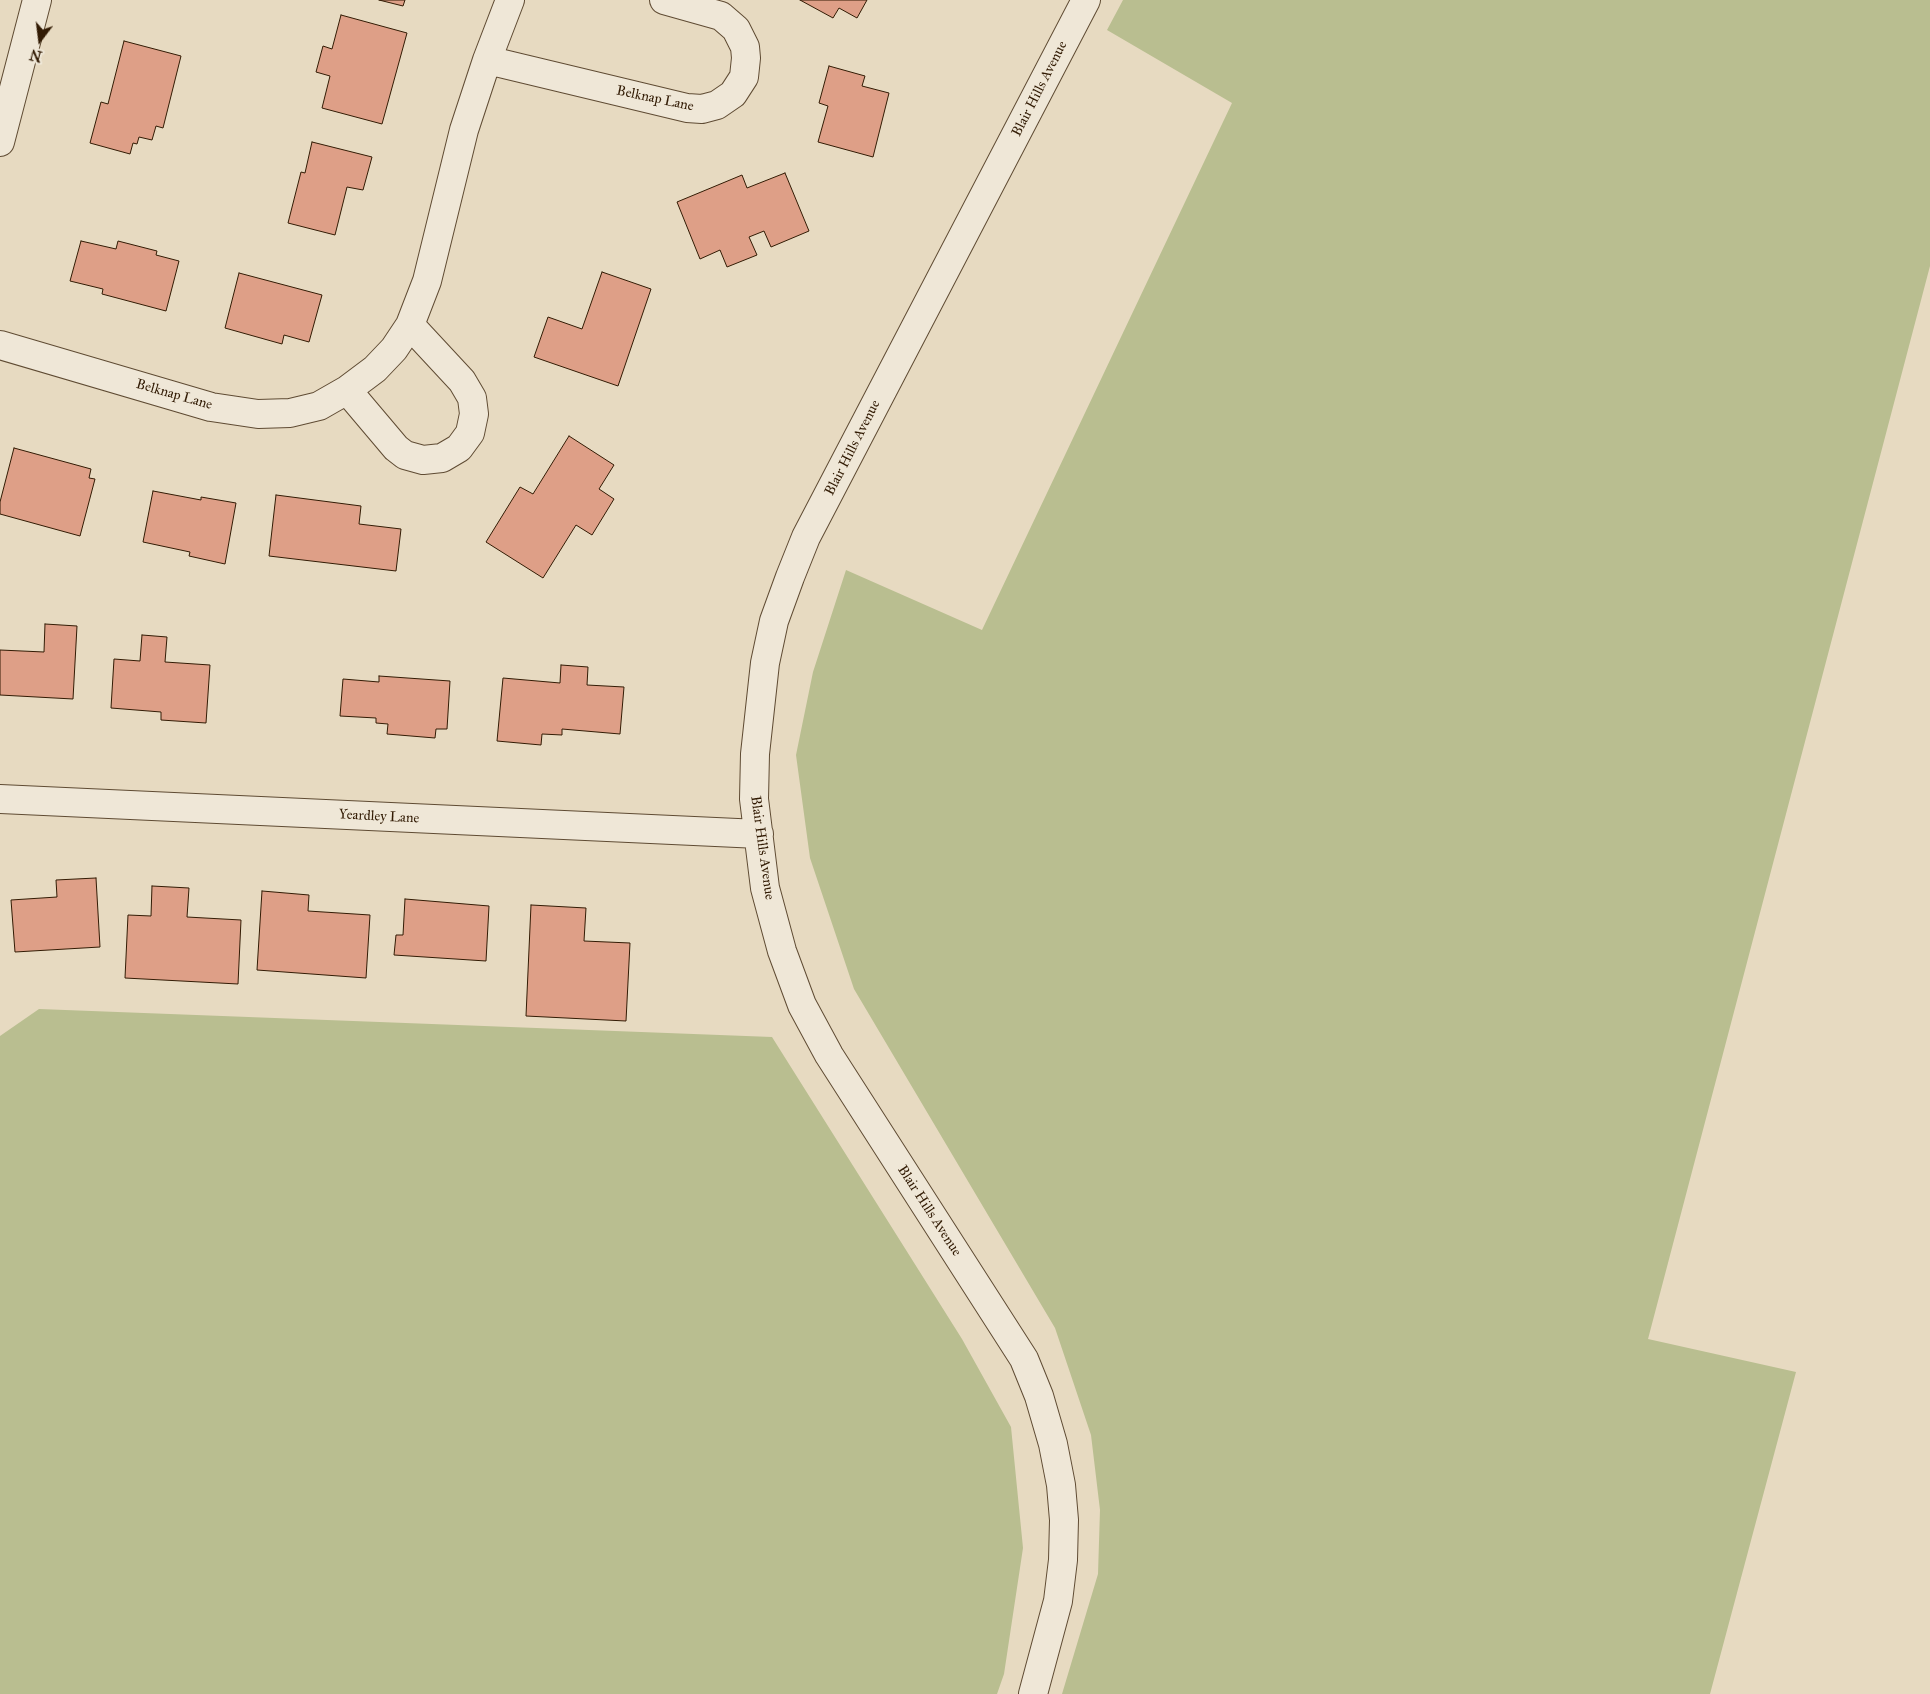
<!DOCTYPE html>
<html>
<head>
<meta charset="utf-8">
<style>
  body { margin:0 }
  #map { position:relative; width:1930px; height:1694px; overflow:hidden; background:#e7dac1; font-family:"IM FELL Great Primer",serif }
  canvas { display:block }
  .north { position:absolute; left:15px; top:15px; width:50px; height:50px; -webkit-text-stroke:4px #efe7d7; paint-order:stroke; rotate:195deg; font-size:14px; font-weight:700; line-height:20px; text-align:center; color:#321b04 }
  .north::after { content:''; display:block; margin:auto; width:18px; height:22px; background:#321b04; clip-path:polygon(50% 0,100% 100%,50% 72%,0 100%) }
</style>
</head>
<body>
<div id="map">
<canvas width="1930" height="1694"></canvas>
<div class="north">N</div>
</div>
<script>
const g = document.querySelector('canvas').getContext('2d');
g.lineJoin = 'round';
function fillPath(path, color) { g.fillStyle = color; g.fill(path, 'evenodd'); }
const shape = rows => new Path2D(rows.map(r => 'M' + r).join(''));
function trace(path, color, width, dash) { g.strokeStyle = color; g.lineWidth = width; g.lineCap = dash ? 'butt' : 'round'; g.setLineDash(dash || []); g.stroke(path); }
function label(font, color, halo, rows, align = 'center') {
  g.font = font + ' "IM FELL Great Primer",serif'; g.lineWidth = 4; g.setLineDash([]); g.textBaseline = 'middle'; g.strokeStyle = halo; g.fillStyle = color; for (const [text, x, y, turn = 0] of rows) {
    g.save(); g.translate(x, y); g.rotate((+turn || 0) * Math.PI / 180); g.textAlign = isNaN(turn) ? turn : align; if (halo) g.strokeText(text, 0, 0); g.fillText(text, 0, 0); g.restore();
  }
}
fillPath(shape([
  [1123,0,1930,0,1930,266,1648,1339,1796,1372,1710,1694,1062,1694,1098,1574,1100,1510,1091,1435,1055,1328,854,989,810,858,796,755,813,672,846,570,982,630,1232,103,1107,30],
  [39,1009,772,1037,962,1339,1011,1427,1023,1548,1004,1674,997,1694,0,1694,0,1036]
]), '#b9be90');
const building = shape([
  [379,0,405,0,403,6,379,0],
  [800,0,867,0,857,18,839,8,833,18,800,0],
  [341,15,407,33,382,124,322,108,330,76,316,72,323,46,332,49,341,15],
  [124,41,181,56,163,128,156,126,152,140,139,137,137,144,133,143,130,154,90,143,101,102,108,104,124,41],
  [829,66,865,76,862,86,889,93,873,157,818,142,828,106,819,103,829,66],
  [312,142,372,157,363,190,347,187,335,235,288,223,301,172,305,173,312,142],
  [785,173,809,231,771,247,764,231,749,237,757,255,727,267,720,250,700,259,677,202,742,175,747,188,785,173],
  [81,241,116,249,118,241,157,251,156,255,179,261,166,311,102,294,103,289,70,281,81,241],
  [602,272,651,289,618,386,534,357,548,317,582,329,602,272],
  [239,273,322,295,309,342,284,335,282,344,225,328,239,273],
  [569,436,614,465,599,489,614,499,592,535,576,525,543,578,486,542,520,487,533,494,569,436],
  [14,448,91,469,89,478,95,479,80,536,0,514,0,502,14,448],
  [153,491,201,500,201,497,236,503,225,564,189,556,190,552,143,542,153,491],
  [276,495,361,506,359,524,401,529,396,571,269,556,276,495],
  [45,624,77,626,73,699,0,695,0,650,44,652,45,624],
  [142,635,167,637,165,662,210,665,206,723,161,720,161,712,111,708,114,659,140,661,142,635],
  [561,665,588,667,587,685,624,687,620,734,562,729,562,735,542,734,541,745,497,741,503,678,560,683,561,665],
  [379,676,450,681,447,729,436,729,435,738,387,734,388,724,376,723,376,718,340,716,343,679,379,682,379,676],
  [96,878,100,947,15,952,11,900,57,897,56,880,96,878],
  [152,886,189,888,187,917,241,920,238,984,125,978,128,915,151,916,152,886],
  [262,891,309,895,308,911,370,915,366,978,257,970,262,891],
  [405,899,489,906,486,961,394,955,396,935,403,935,405,899],
  [531,905,586,908,584,941,630,943,626,1021,526,1016,531,905]
]);
fillPath(building, '#de9f87');
trace(building, '#321b04', 1);
const minor = shape([
  [487,60,687,108,702,109,717,105,733,94,744,77,746,58,745,47,736,29,721,16,664,0],
  [0,142,37,0],
  [0,345,211,407,258,414,290,413,319,406,347,390,375,369,394,349,410,325,427,281,464,130,487,60,510,0],
  [347,390,396,448,405,455,423,460,442,458,459,448,470,433,474,414,472,398,462,381,410,325],
  [0,799,759,834],
  [1033,1694,1058,1601,1063,1560,1064,1520,1061,1485,1053,1444,1039,1396,1024,1359,829,1055,802,1005,782,951,765,888,754,799,755,754,765,663,774,621,790,577,806,537,1086,0]
]);
trace(minor, '#5f4b33', 30);
trace(minor, '#efe7d7', 28);
label('14px', '#321b04', '#efe7d7', [
  ["Blair Hills Avenue",1040,89,-63],
  ["Belknap Lane",655,99,12],
  ["Belknap Lane",174,395,16],
  ["Blair Hills Avenue",853,448,-63],
  ["Yeardley Lane",379,817,3],
  ["Blair Hills Avenue",762,848,82],
  ["Blair Hills Avenue",929,1211,57]
]);
</script>
</body>
</html>
